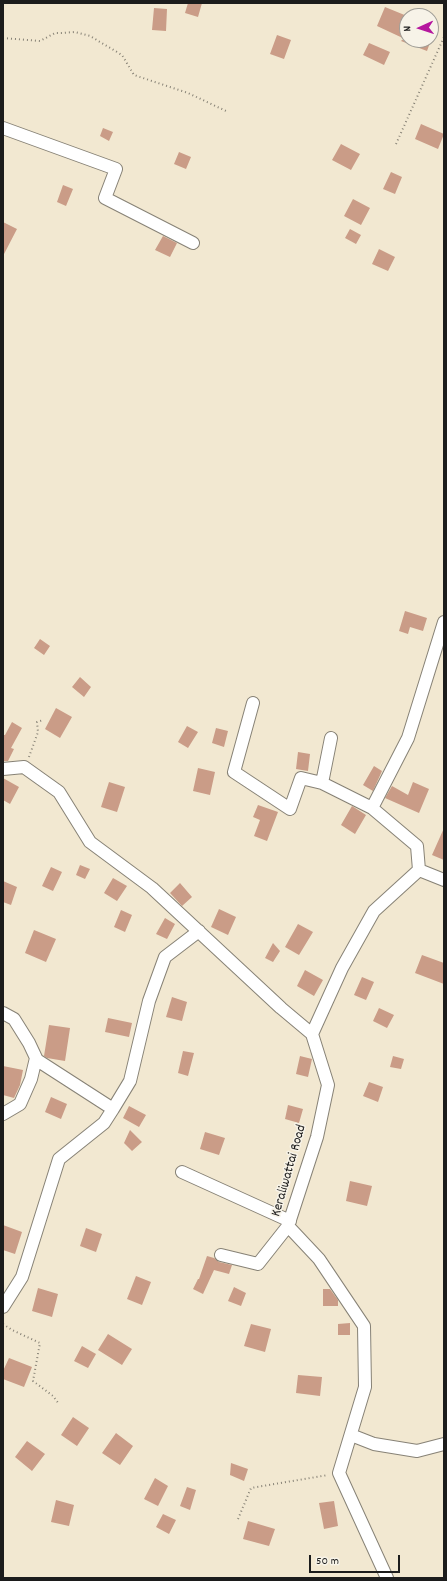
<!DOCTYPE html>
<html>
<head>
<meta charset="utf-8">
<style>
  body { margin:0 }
  #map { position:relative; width:447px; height:1581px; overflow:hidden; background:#f2e8d1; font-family:Dekko,sans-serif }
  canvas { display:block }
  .frame { position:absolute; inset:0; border:4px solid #1c1c1c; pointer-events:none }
  .north { position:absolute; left:399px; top:8px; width:40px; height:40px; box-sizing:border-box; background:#f7f3e8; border:1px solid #9f9d96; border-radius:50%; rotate:267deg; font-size:11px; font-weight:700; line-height:16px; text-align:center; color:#1c1c1c }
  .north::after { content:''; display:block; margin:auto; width:14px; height:18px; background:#b5179e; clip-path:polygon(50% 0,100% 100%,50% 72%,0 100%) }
  .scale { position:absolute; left:309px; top:1555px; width:91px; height:18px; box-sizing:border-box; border:2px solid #1c1c1c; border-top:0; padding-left:5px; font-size:12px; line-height:14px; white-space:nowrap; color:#1c1c1c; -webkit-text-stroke:3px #f7f3e8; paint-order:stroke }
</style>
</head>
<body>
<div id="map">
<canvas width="447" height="1581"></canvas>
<div class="frame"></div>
<div class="north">N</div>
<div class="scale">50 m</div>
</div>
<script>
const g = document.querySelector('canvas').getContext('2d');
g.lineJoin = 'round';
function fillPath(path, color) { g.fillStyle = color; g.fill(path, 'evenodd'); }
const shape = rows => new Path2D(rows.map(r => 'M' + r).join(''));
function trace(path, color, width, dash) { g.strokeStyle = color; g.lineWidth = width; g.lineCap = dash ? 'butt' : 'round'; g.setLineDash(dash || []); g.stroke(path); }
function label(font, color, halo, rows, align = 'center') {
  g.font = font + ' Dekko,sans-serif'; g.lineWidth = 3; g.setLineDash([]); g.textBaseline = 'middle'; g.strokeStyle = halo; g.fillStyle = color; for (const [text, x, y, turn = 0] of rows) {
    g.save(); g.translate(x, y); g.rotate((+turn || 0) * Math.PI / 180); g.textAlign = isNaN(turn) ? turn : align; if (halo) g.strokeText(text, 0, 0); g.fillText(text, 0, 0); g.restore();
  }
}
fillPath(shape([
  [188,3,202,3,198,17,185,13],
  [385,7,407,16,407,40,377,26],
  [154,8,167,9,166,31,152,30],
  [277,35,291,40,284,59,270,54],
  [402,40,431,40,427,51,401,41],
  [369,43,390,52,384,65,363,55],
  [421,124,444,134,438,149,415,139],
  [103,128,113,132,109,141,100,136],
  [341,144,360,154,351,170,332,160],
  [179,152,191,157,186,169,174,164],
  [391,172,402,177,395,194,383,189],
  [63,185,73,189,66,206,57,202],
  [353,199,370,208,361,225,344,216],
  [3,222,17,229,3,256],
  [350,229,361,235,356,244,345,238],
  [163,236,177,243,170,257,155,250],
  [379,249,395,257,388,271,372,264],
  [405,611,427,618,423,631,410,627,408,634,399,631],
  [40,639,50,646,44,655,34,648],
  [80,677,91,687,84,697,72,687],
  [56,708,72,717,60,738,45,729],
  [12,722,22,728,11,748,14,749,8,761,3,761,3,735,5,735],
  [187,726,198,732,188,748,178,742],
  [216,728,228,731,224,747,212,743],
  [298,752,310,754,308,771,296,769],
  [374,766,382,771,373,791,363,785],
  [198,768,215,772,210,795,193,791],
  [3,778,19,787,10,804,3,800],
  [109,782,125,787,117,812,101,807],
  [413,782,429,789,419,813,385,798,392,786,408,795],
  [258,805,278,812,267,841,254,836,260,820,253,817],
  [352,806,366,815,355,834,341,825],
  [444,828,444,860,432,855],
  [80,865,90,869,85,879,76,875],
  [51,867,62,872,53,891,42,886],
  [113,878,127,886,117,901,104,893],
  [3,881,17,887,11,905,3,902],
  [180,883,192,897,182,906,170,893],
  [219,909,236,917,228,935,211,927],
  [121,910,132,915,125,932,114,927],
  [165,918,175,924,167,939,156,934],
  [298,924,313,932,299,955,285,947],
  [34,930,56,939,46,962,25,953],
  [273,943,280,951,273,962,265,958],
  [422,955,444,963,444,984,415,973],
  [305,970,323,980,314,996,297,986],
  [362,977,374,982,366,1000,354,995],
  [172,997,187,1002,182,1021,166,1017],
  [379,1008,394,1015,387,1028,373,1021],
  [108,1018,132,1023,129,1037,105,1032],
  [49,1025,70,1028,65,1061,47,1058,44,1056],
  [183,1051,194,1053,188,1076,178,1073],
  [300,1056,312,1059,308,1077,296,1074],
  [393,1056,404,1059,401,1069,390,1067],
  [3,1066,23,1070,20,1085,14,1098,3,1095],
  [369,1082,383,1087,378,1102,363,1096],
  [51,1097,67,1104,61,1119,45,1112],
  [288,1105,303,1109,299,1123,285,1119],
  [129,1106,146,1115,139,1127,123,1118],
  [130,1130,142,1142,132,1151,124,1143],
  [205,1132,225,1138,219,1155,200,1149],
  [350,1181,372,1186,367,1206,346,1201],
  [3,1225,22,1232,15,1254,3,1250],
  [86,1228,102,1234,96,1252,80,1246],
  [207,1256,214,1258,219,1262,232,1265,229,1274,214,1270,203,1294,193,1289,198,1279,199,1279],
  [136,1276,151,1282,142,1305,127,1299],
  [234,1287,246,1293,241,1306,228,1301],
  [38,1288,58,1294,52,1317,32,1311],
  [323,1289,330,1289,338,1300,338,1306,323,1306],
  [350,1323,350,1335,338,1335,338,1324],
  [251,1324,271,1329,265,1352,244,1346],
  [108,1334,132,1349,122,1365,98,1350],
  [82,1346,96,1354,88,1368,74,1361],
  [9,1358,32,1367,24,1387,3,1379,3,1371],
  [298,1375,322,1377,320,1396,296,1393],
  [73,1417,89,1428,77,1446,61,1435],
  [116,1433,133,1446,120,1465,102,1453],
  [27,1441,45,1454,32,1471,15,1457],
  [231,1463,248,1469,244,1481,230,1475],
  [155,1478,168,1486,158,1506,144,1499],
  [187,1487,196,1490,190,1510,180,1506],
  [56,1500,74,1505,69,1526,51,1522],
  [334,1501,338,1526,324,1529,319,1503],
  [163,1514,176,1520,169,1534,156,1527],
  [248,1521,275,1529,269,1546,243,1539]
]), '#ca9c87');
const street = shape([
  [3,128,116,169,105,198,193,243],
  [253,703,234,772,290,809,301,778,322,783,372,808,417,846,419,870],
  [3,769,24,767,59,792,90,842,152,888,281,1008,312,1034],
  [322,783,331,738],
  [372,808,408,738,444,622],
  [3,1013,14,1019,29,1043,37,1060,113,1109],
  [3,1114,20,1104,31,1079,36,1058],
  [182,1172,290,1221],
  [221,1255,258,1264,288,1226],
  [3,1307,22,1277,59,1159,104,1123,113,1109,130,1081,149,1001,165,957,199,931],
  [351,1435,374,1444,417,1451,444,1444],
  [387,1578,339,1473,365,1387,364,1326,319,1259,288,1226,317,1137,328,1085,312,1034,342,968,374,911,419,870,444,880]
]);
trace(street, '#878276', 14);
trace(shape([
  [3,38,40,41,55,33,61,33,75,32,90,36,122,55,134,75,188,93,226,111],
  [396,144,444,37],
  [29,757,38,732,37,722,43,720],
  [3,1324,12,1330,40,1343,33,1381,53,1396,59,1404],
  [238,1519,251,1488,328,1475]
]), '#878276', 2, [1, 3]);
trace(street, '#fff', 12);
label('14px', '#1c1c1c', '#f7f3e8', [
  ["Keraliwattai Road",290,1171,-74]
]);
</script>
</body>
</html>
